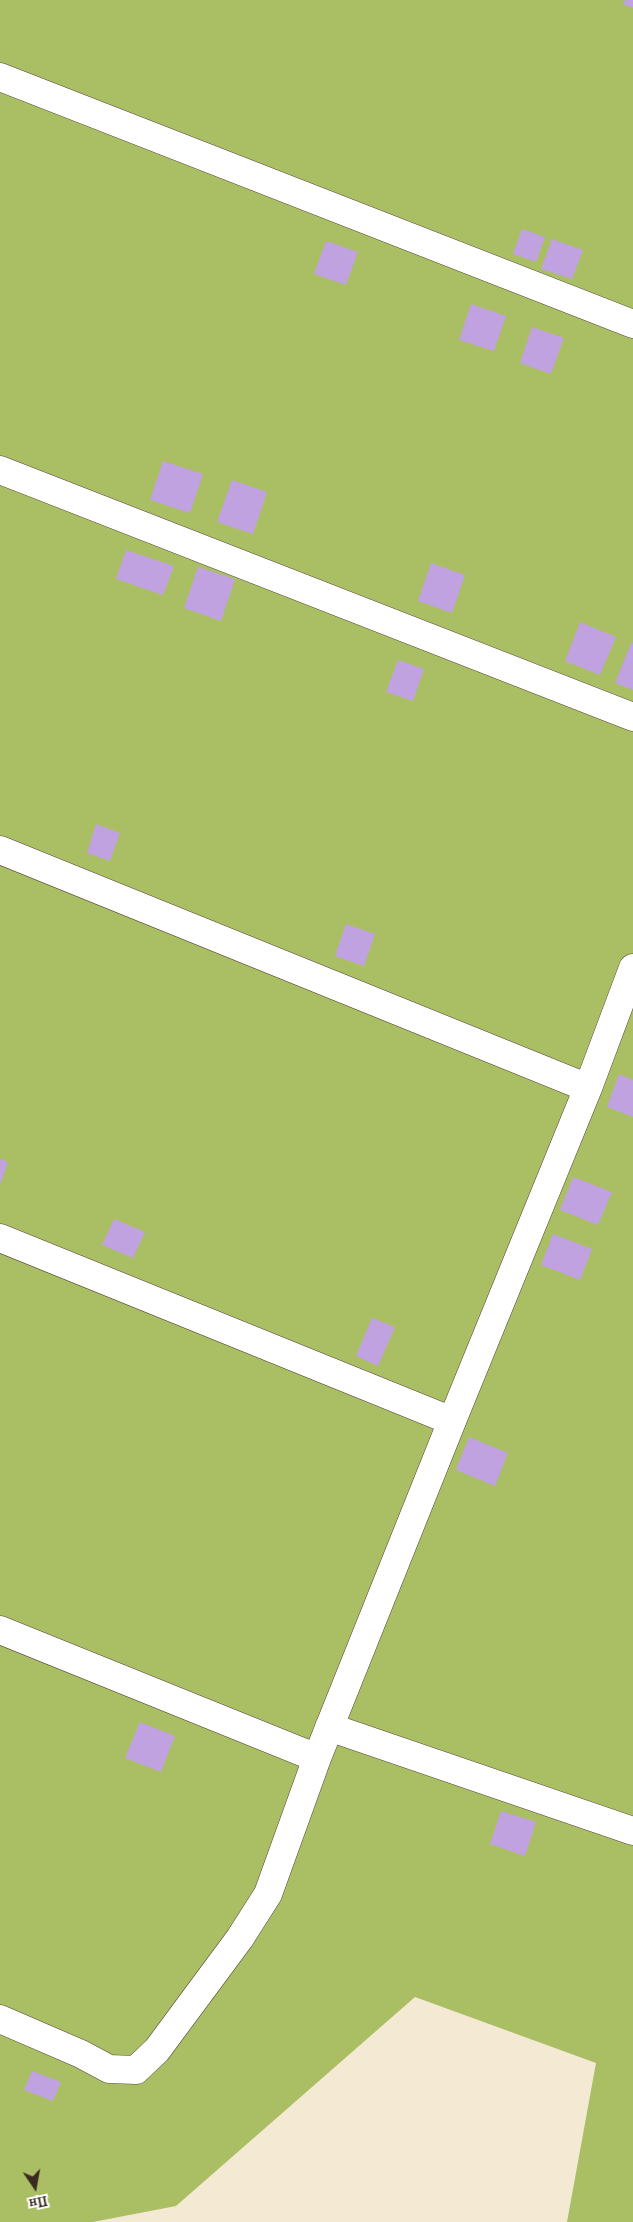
<!DOCTYPE html>
<html>
<head>
<meta charset="utf-8">
<style>
  body { margin:0 }
  #map { position:relative; width:633px; height:2222px; overflow:hidden; background:#f4ead4; font-family:Alegreya,serif }
  canvas { display:block }
  .north { position:absolute; left:10px; top:2162px; width:50px; height:50px; -webkit-text-stroke:4px #fff; paint-order:stroke; rotate:168deg; font-size:14px; font-weight:700; line-height:20px; text-align:center; color:#3b2a1e }
  .north::after { content:''; display:block; margin:auto; width:18px; height:22px; background:#3b2a1e; clip-path:polygon(50% 0,100% 100%,50% 72%,0 100%) }
</style>
</head>
<body>
<div id="map">
<canvas width="633" height="2222"></canvas>
<div class="north">Пн</div>
</div>
<script>
const g = document.querySelector('canvas').getContext('2d');
g.lineJoin = 'round';
function fillPath(path, color) { g.fillStyle = color; g.fill(path, 'evenodd'); }
const shape = rows => new Path2D(rows.map(r => 'M' + r).join(''));
function trace(path, color, width, dash) { g.strokeStyle = color; g.lineWidth = width; g.lineCap = dash ? 'butt' : 'round'; g.setLineDash(dash || []); g.stroke(path); }
fillPath(shape([
  [0,0,633,0,633,2222,567,2222,596,2063,415,1997,176,2206,93,2222,0,2222]
]), '#aabf64');
fillPath(shape([
  [625,0,633,0,633,8,623,4],
  [522,229,545,237,536,262,513,254],
  [552,239,583,250,572,279,541,269],
  [326,241,358,252,346,285,314,274],
  [471,304,506,316,494,351,459,340],
  [532,327,564,338,551,374,520,363],
  [163,461,203,474,190,513,150,500],
  [232,480,267,492,253,534,217,522],
  [126,550,174,566,163,595,116,579],
  [431,563,465,575,452,613,418,601],
  [198,567,235,579,221,621,184,608],
  [580,622,616,637,600,675,565,661],
  [631,643,633,644,633,690,615,683],
  [398,660,424,669,413,701,386,692],
  [96,824,120,833,110,861,87,853],
  [346,924,375,934,364,966,335,956],
  [619,1074,633,1080,633,1117,607,1107],
  [0,1159,8,1162,0,1185],
  [573,1177,612,1192,598,1225,560,1210],
  [114,1219,145,1232,133,1258,102,1245],
  [553,1234,592,1249,580,1280,541,1265],
  [372,1318,395,1327,378,1366,356,1356],
  [469,1437,508,1453,495,1486,456,1470],
  [140,1722,175,1736,161,1772,125,1758],
  [501,1811,536,1822,525,1856,490,1844],
  [32,2071,61,2082,53,2101,24,2090]
]), '#c1a2e0');
const minor = shape([
  [0,77,633,324],
  [0,470,633,717],
  [0,850,588,1088],
  [0,1238,452,1421,588,1088,633,968],
  [0,1630,317,1758],
  [329,1727,633,1831],
  [0,2019,81,2054,109,2069,136,2070,157,2050,240,1938,268,1894,317,1758,452,1421]
]);
trace(minor, '#574739', 29);
trace(minor, '#fff', 28);
</script>
</body>
</html>
